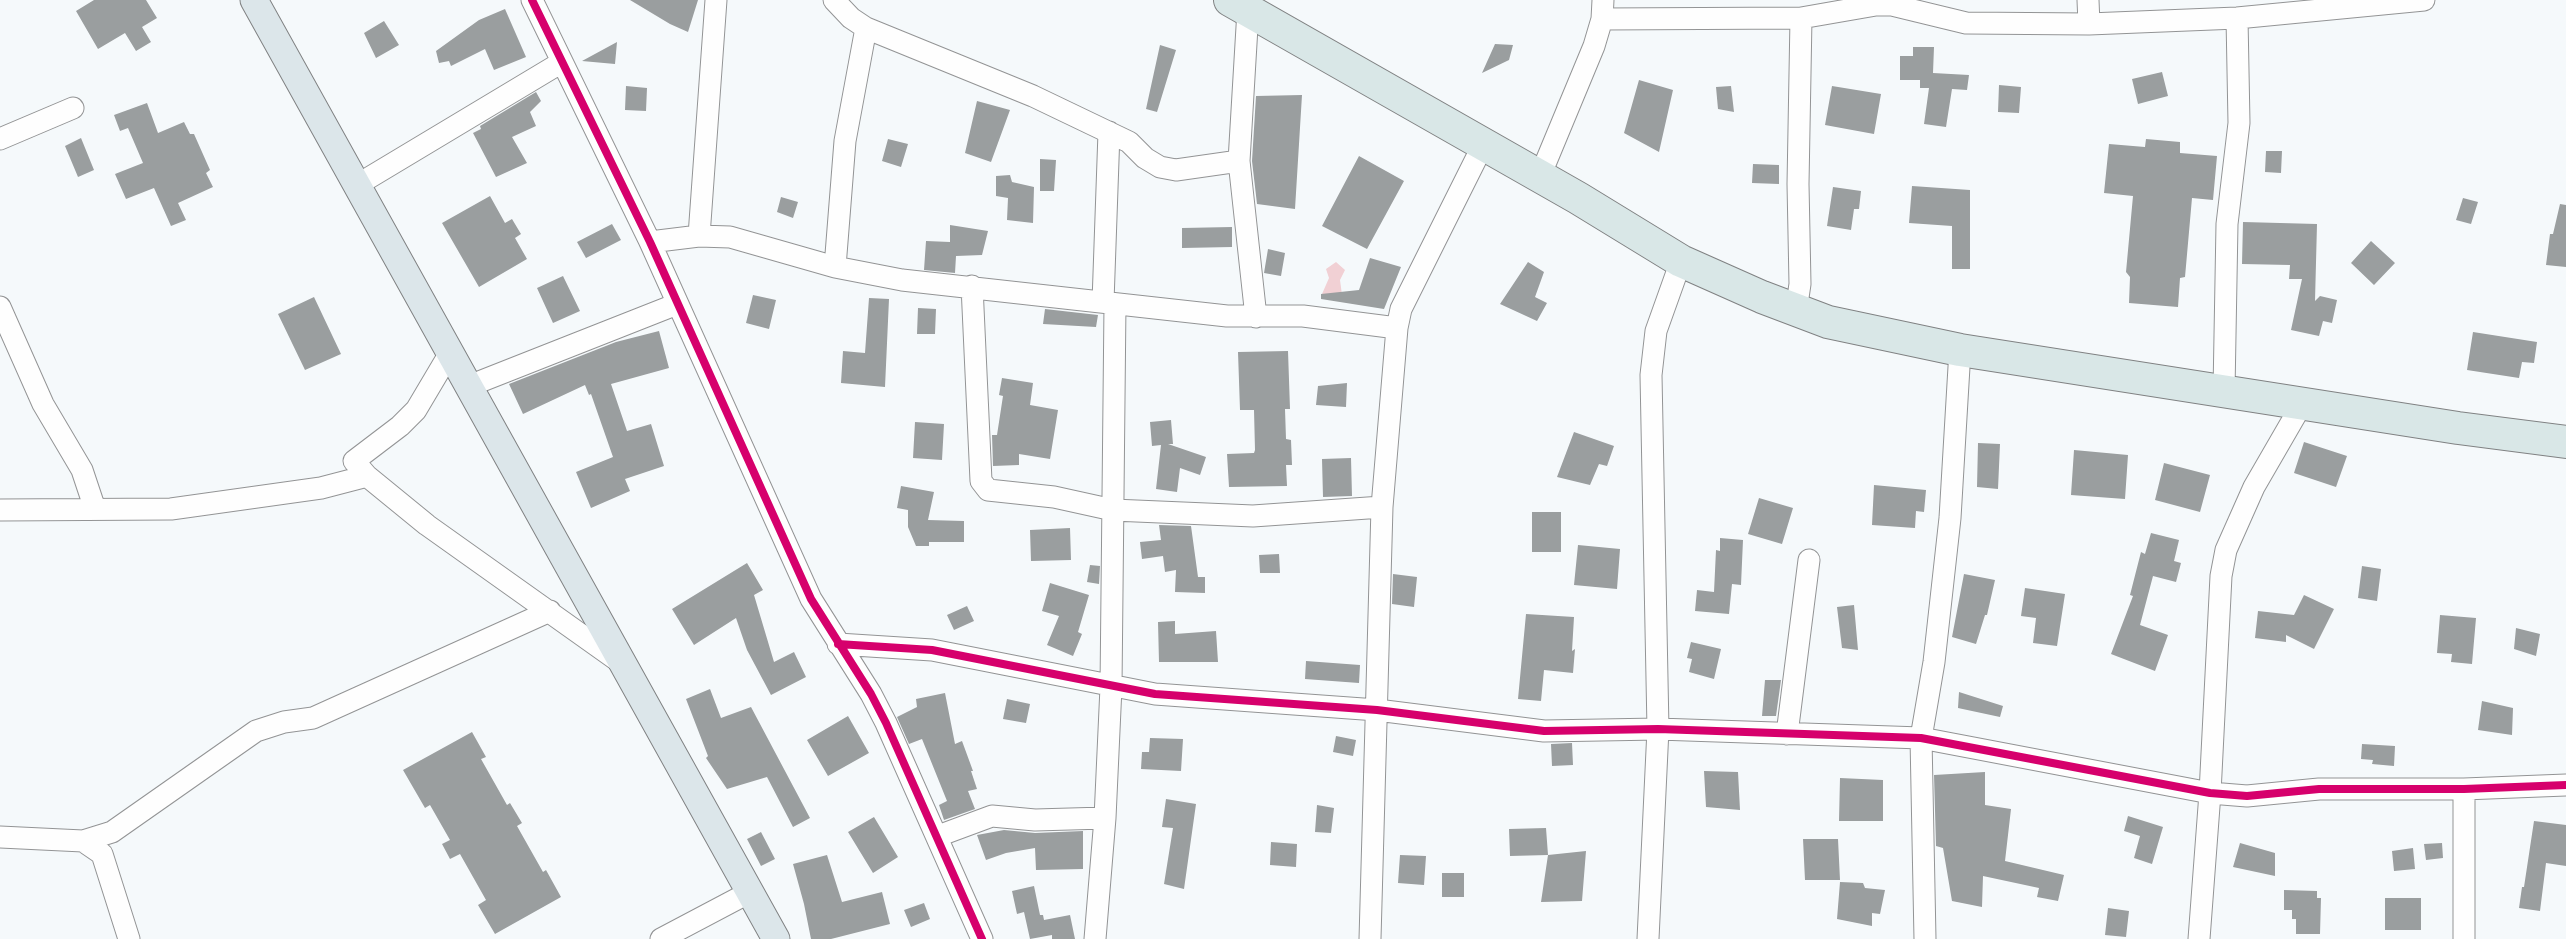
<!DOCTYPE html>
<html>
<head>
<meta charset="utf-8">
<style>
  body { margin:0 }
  canvas { display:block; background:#f5f9fb }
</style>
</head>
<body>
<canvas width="2566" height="939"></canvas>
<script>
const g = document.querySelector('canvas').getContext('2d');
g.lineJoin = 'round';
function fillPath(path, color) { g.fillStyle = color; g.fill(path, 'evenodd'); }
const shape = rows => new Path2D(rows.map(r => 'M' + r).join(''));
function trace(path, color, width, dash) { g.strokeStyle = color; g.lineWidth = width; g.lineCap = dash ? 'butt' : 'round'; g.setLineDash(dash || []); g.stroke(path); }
fillPath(shape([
  [1336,262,1345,270,1340,280,1342,295,1322,294,1329,278,1326,269]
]), '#f1d0d4');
fillPath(shape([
  [94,0,146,0,157,18,142,27,151,42,136,51,125,33,98,49,76,11],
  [630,0,698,0,688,32,670,24],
  [505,9,526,57,494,70,485,49,451,66,449,61,439,63,436,51,479,20],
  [384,21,399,45,376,58,364,33],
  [617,42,615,64,582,61],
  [1495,44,1513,45,1509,60,1482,73],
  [1160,45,1176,50,1157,112,1146,109],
  [1913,47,1934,47,1933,73,1969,75,1967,90,1952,89,1946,127,1924,124,1929,88,1920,88,1920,80,1900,80,1900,56,1913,56],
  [2162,72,2168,96,2138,104,2132,79],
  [1639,80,1673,90,1659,152,1624,133],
  [1999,85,2021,87,2019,113,1998,112],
  [626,86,647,88,646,111,625,110],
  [1731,86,1734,112,1718,109,1716,87],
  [1832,86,1881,94,1874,134,1825,125],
  [536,92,541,101,530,112,536,126,512,137,527,163,496,177,473,133,481,129,480,126],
  [1302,95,1295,209,1257,204,1252,161,1256,96],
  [977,101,1010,110,991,162,965,153],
  [147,103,158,133,184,122,190,134,194,134,210,170,206,173,213,187,178,203,186,220,171,226,154,188,126,199,115,174,143,163,128,128,120,131,114,115],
  [81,138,94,170,78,177,65,146],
  [888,139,908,144,901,167,882,161],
  [2146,139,2180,142,2180,153,2217,156,2213,200,2192,198,2185,277,2180,278,2178,307,2129,303,2130,277,2126,272,2133,196,2104,193,2109,144,2145,147],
  [2266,151,2282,151,2281,173,2265,172],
  [1359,156,1404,181,1367,249,1322,226],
  [1040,159,1056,160,1054,191,1040,191],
  [1753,164,1779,165,1779,184,1752,183],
  [1010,175,1012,182,1034,187,1033,223,1007,220,1008,198,996,196,996,176],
  [1912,186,1970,190,1970,269,1952,269,1952,226,1909,223],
  [1833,187,1861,191,1859,209,1854,209,1851,230,1827,226],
  [490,196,505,223,512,219,521,234,515,238,527,259,479,287,442,223],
  [781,197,798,202,793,218,777,212],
  [2463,198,2478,202,2471,224,2456,220],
  [2560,204,2566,205,2566,267,2546,265,2550,234,2553,234],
  [2243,222,2317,224,2315,301,2320,296,2337,300,2332,323,2323,321,2319,336,2291,330,2302,279,2289,279,2290,265,2242,264],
  [612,224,621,240,586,258,577,242],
  [950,225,988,231,982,255,956,256,955,273,924,270,926,241,950,242],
  [1232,227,1232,247,1182,248,1182,228],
  [2371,241,2395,263,2374,285,2351,263],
  [1268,249,1285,253,1281,276,1264,273],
  [1370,258,1401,267,1384,309,1321,299,1321,294,1359,290],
  [1528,262,1544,272,1535,297,1547,303,1537,321,1500,304],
  [563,276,580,311,553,323,537,288],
  [753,295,776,300,769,329,746,323],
  [314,297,341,354,305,370,278,314],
  [869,298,889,299,885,387,841,383,843,351,865,353],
  [918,308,936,309,935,334,917,334],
  [1045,309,1098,315,1096,327,1043,324],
  [659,331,669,368,611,384,627,431,651,424,664,466,625,479,630,491,591,508,576,472,613,457,591,394,589,395,585,385,523,414,509,384,616,342],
  [2473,332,2537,342,2534,363,2522,362,2519,378,2467,370],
  [1288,351,1290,409,1285,409,1286,439,1291,440,1292,465,1286,465,1287,486,1229,487,1227,454,1254,453,1255,450,1254,410,1240,410,1238,352],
  [1002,378,1033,383,1030,405,1058,410,1050,459,1019,454,1019,465,993,466,992,435,997,435,1003,396,999,395],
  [1347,383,1346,407,1316,405,1318,386],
  [1171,420,1173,444,1168,444,1206,457,1200,475,1180,468,1177,492,1156,489,1161,445,1152,446,1150,422],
  [915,422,944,424,942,460,913,458],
  [1574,432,1614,446,1607,466,1599,464,1590,485,1557,477],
  [2304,442,2347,456,2336,487,2294,473],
  [1978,443,2000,444,1998,489,1977,487],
  [2074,450,2128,455,2125,499,2071,495],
  [1351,458,1352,496,1323,497,1322,459],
  [2164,463,2210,475,2200,512,2155,500],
  [1874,485,1926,490,1924,512,1916,511,1915,528,1872,525],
  [901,486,934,492,928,520,964,521,964,542,929,542,929,546,916,546,908,527,908,510,897,508],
  [1759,498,1793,508,1782,544,1748,534],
  [1532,512,1561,512,1561,552,1532,552],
  [1159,525,1191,526,1198,577,1205,577,1205,593,1175,592,1176,570,1165,572,1163,556,1142,559,1140,542,1161,540],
  [1070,528,1071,560,1031,561,1030,530],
  [2151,533,2179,540,2174,561,2181,563,2176,582,2153,576,2140,625,2168,635,2155,671,2111,654,2133,596,2130,595,2141,552,2145,554],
  [1720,538,1743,540,1741,585,1732,584,1729,614,1695,611,1697,590,1714,592,1716,550,1720,551],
  [1578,545,1620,549,1617,589,1574,585],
  [1279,554,1280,573,1260,573,1259,555],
  [747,563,763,590,754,595,774,662,794,652,806,677,771,695,747,650,736,618,694,645,672,609],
  [1090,565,1100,566,1099,584,1087,582],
  [2362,566,2381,569,2377,601,2358,598],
  [1393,574,1417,577,1414,607,1392,604],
  [1964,574,1995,580,1987,615,1985,615,1976,644,1952,637],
  [1050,583,1089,595,1078,632,1082,634,1073,656,1047,645,1059,616,1042,611],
  [2025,588,2065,594,2057,646,2033,643,2036,618,2021,616],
  [2304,595,2334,609,2314,649,2286,635,2286,642,2255,638,2258,611,2294,615],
  [1854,605,1858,650,1842,648,1837,607],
  [967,606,974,621,954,630,947,615],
  [1526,614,1574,617,1572,651,1575,649,1573,673,1544,670,1541,701,1518,699],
  [2440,615,2476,618,2472,664,2451,662,2452,654,2437,653],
  [1175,621,1175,634,1216,631,1218,662,1159,662,1158,622],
  [2516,628,2540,634,2536,656,2514,649],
  [1691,642,1721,649,1714,679,1689,672,1692,659,1687,658],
  [1306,661,1360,665,1359,683,1305,679],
  [1765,680,1781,680,1776,716,1762,716],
  [710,689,721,718,751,707,810,818,793,827,767,777,727,789,706,758,708,756,686,699],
  [1959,692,2003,706,2000,717,1958,708],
  [945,693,955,744,962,741,973,771,971,771,977,789,968,791,975,809,944,820,939,805,947,801,922,739,909,744,897,717,917,707,916,699],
  [1007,699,1030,704,1026,723,1003,719],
  [2482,701,2513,708,2512,735,2478,730],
  [848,716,869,753,828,776,807,740],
  [472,732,486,757,481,759,507,805,510,803,522,823,517,826,543,872,546,870,561,897,495,934,478,905,486,900,460,854,450,859,442,844,450,840,430,805,425,808,403,770],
  [1336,736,1356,740,1353,756,1333,752],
  [1150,738,1183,739,1181,771,1141,769,1142,752,1149,752],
  [1572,743,1573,765,1552,766,1551,744],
  [2362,744,2395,746,2394,766,2372,764,2373,760,2361,759],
  [1704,771,1738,772,1740,810,1706,807],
  [1985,772,1985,805,2011,809,2005,861,2064,875,2058,901,2037,897,2039,888,1983,876,1982,907,1952,901,1943,848,1936,846,1934,775],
  [1840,778,1883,780,1883,821,1839,821],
  [1166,799,1196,804,1184,889,1164,884,1173,828,1162,827],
  [1317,805,1334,808,1331,833,1315,832],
  [2128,816,2163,827,2152,864,2134,858,2140,836,2124,831],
  [874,817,898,857,873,873,848,832],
  [2534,821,2566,825,2566,866,2546,863,2540,911,2519,908,2522,887,2524,887],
  [1546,828,1548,855,1510,856,1509,829],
  [1004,830,1035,833,1083,831,1083,869,1036,870,1035,848,1006,853,986,860,977,835],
  [761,832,775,859,761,866,747,839],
  [1803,839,1838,839,1840,880,1805,880],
  [1271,842,1297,844,1296,867,1270,865],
  [2240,843,2275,853,2275,876,2233,867],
  [2442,843,2443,858,2426,860,2424,844],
  [2413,848,2415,869,2394,871,2392,851],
  [1586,851,1582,901,1541,902,1548,855],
  [827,855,842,902,882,892,890,924,831,939,811,939,804,904,793,864],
  [1400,855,1426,856,1424,885,1398,883],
  [1442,873,1464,873,1464,897,1442,897],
  [1840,882,1863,883,1865,888,1885,890,1880,914,1872,913,1872,926,1837,919],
  [1034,886,1040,915,1043,915,1044,920,1070,915,1075,939,1052,939,1052,935,1030,939,1024,912,1017,914,1012,891],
  [2284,890,2317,891,2317,898,2321,898,2320,934,2296,934,2296,919,2292,919,2292,910,2284,910],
  [2385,898,2421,898,2421,930,2385,930],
  [924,903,930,919,911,927,904,910],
  [2108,908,2129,911,2126,937,2105,935]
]), '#9a9e9f');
const minor = shape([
  [532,0,650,242,811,599,871,694,886,723,982,939],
  [834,0,851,18,866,28,1033,96,1129,142,1145,158,1160,167,1176,170,1239,161],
  [2088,0,2089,24],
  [1248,10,1239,161,1256,317],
  [1602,19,1801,18,1876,5,1892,5,1966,23,2089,24,2237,18,2424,0],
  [0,139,73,108],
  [1540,176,1594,46,1602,19,1603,0],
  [357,185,562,62],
  [699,236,716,0],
  [650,242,699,236,730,237,835,267,902,280,1227,316,1303,316,1397,328],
  [835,267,845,141,866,28],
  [972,286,981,481,988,490,1054,497,1113,510,1253,516,1382,507],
  [1103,302,1109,132],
  [0,307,43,404,82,470,95,509],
  [1796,311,1800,284,1798,184,1801,18],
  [469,386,677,304],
  [2224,391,2227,224,2239,123,2237,18],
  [367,476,354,461,400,426,416,410,451,351],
  [0,510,171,509,321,488,367,476,427,525,621,663],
  [838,644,932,650,1155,694,1377,710,1544,731,1658,729,1921,738,2210,793,2247,796,2319,789,2464,789,2566,785],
  [1787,734,1809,560],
  [938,836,992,816,1035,820,1105,818],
  [0,837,83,841,112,832,256,731,284,722,313,718,550,611],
  [83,841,102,854,129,939],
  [661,939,750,892],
  [1095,939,1105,818,1111,687,1115,304],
  [1370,939,1382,507,1397,328,1401,309,1483,145],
  [1648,939,1658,729,1651,375,1656,331,1681,261],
  [1925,939,1921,738,1934,662,1950,518,1960,350],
  [2199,939,2210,793,2221,576,2226,550,2254,487,2302,404],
  [2464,939,2464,789]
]);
const major = shape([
  [254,0,776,939]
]);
const highway = shape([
  [1230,0,1578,198,1681,261,1762,297,1828,322,1960,350,2458,428,2566,442]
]);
trace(minor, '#939495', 23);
trace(major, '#808283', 29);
trace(highway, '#808283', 34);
trace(minor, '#fefefe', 21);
trace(major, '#dce6ea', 27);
trace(highway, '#d9e7e7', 32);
trace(shape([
  [532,0,650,242,811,599,871,694,886,723,982,939],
  [838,644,932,650,1155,694,1377,710,1544,731,1658,729,1921,738,2210,793,2247,796,2319,789,2464,789,2566,785]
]), '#d6006c', 8);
</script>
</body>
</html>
